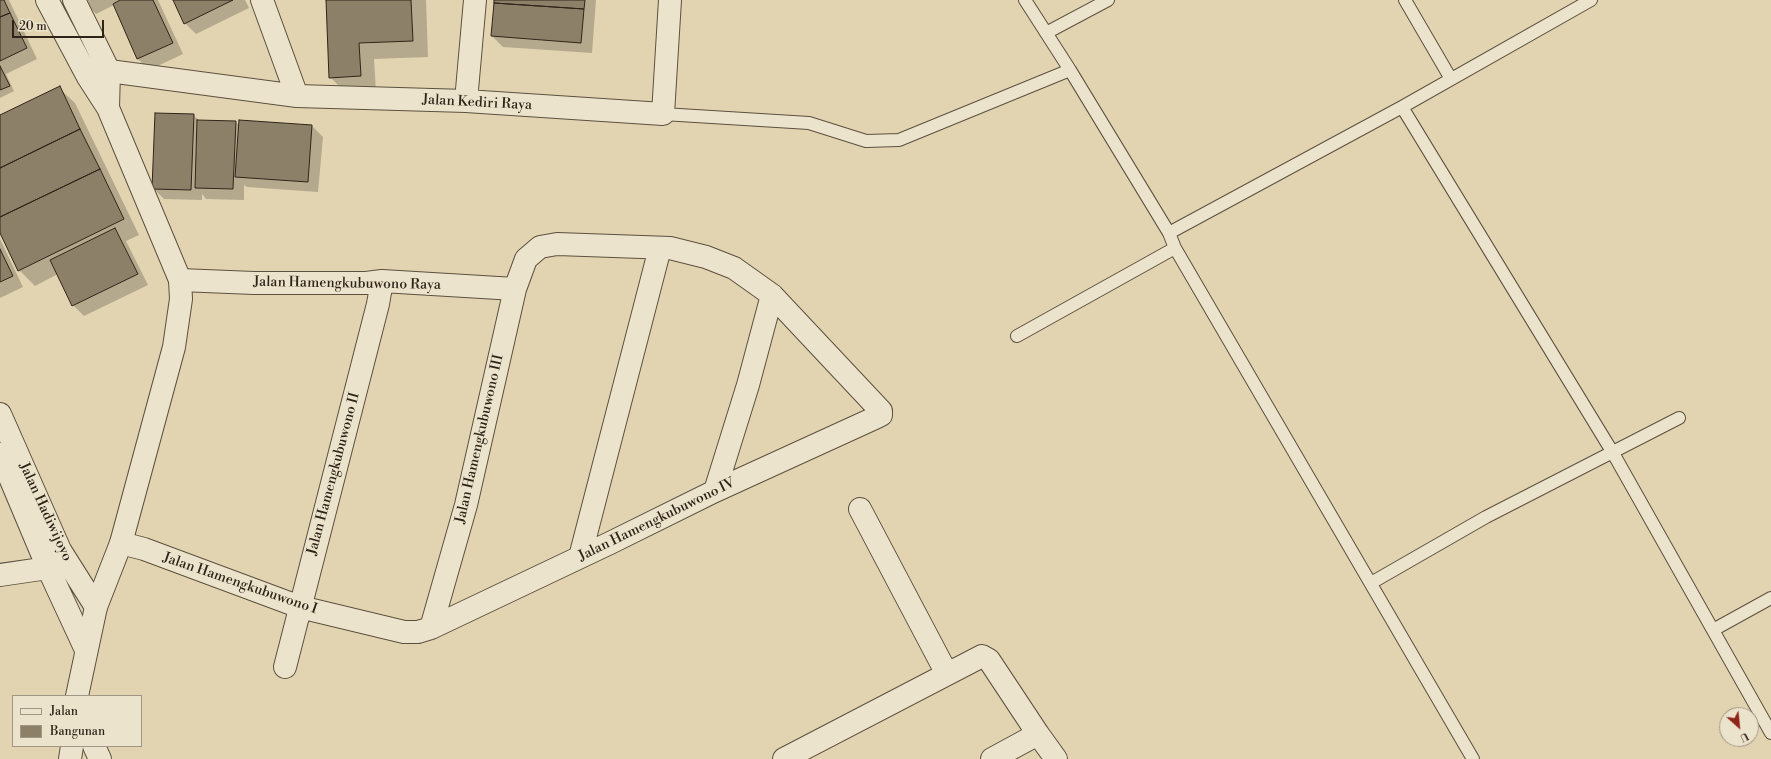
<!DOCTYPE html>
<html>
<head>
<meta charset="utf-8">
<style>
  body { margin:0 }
  #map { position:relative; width:1771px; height:759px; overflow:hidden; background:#e2d4b1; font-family:"Libre Bodoni",serif }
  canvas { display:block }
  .legend { position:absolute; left:12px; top:695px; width:130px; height:52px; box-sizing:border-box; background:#ece3cc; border:1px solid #a19784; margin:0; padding:5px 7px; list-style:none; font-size:12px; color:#302419 }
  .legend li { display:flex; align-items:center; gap:8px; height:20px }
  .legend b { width:20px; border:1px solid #a19784 }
  .north { position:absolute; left:1719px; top:707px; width:40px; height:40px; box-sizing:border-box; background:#ece3cc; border:1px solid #a19784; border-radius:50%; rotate:153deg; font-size:11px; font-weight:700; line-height:16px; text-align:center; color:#302419 }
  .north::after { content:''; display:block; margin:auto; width:14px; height:18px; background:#8f2418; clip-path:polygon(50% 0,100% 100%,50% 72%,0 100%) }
  .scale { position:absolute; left:12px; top:20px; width:92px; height:18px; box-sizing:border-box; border:2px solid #302419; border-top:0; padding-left:5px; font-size:12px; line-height:14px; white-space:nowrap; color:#302419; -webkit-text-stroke:3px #ece3cc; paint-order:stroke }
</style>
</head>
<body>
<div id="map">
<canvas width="1771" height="759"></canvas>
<ul class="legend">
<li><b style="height:5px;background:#ece3cc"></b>Jalan</li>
<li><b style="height:11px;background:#8d8068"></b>Bangunan</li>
</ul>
<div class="north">U</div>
<div class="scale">20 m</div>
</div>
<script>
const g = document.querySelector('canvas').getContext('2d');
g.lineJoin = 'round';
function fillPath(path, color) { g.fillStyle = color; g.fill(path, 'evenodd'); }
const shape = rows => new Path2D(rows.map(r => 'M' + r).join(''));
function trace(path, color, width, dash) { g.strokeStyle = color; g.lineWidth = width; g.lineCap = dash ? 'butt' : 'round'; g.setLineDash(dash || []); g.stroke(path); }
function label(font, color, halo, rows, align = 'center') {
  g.font = font + ' "Libre Bodoni",serif'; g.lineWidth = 3; g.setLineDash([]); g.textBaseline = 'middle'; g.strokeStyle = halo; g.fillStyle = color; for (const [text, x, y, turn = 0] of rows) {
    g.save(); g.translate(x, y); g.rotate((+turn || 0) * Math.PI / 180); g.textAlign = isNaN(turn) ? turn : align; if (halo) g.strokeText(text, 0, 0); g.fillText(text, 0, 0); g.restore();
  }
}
fillPath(shape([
  [0,0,9,0,37,59,6,74,14,91,0,98],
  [83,0,158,0,183,54,149,70,138,59,114,5,96,14],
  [174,0,245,0,249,8,196,34,185,23],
  [327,0,426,0,428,57,374,59,376,92,346,93,330,77],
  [495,0,596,0,592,53,503,47,492,36],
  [59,88,75,103,139,235,126,241,148,285,84,316,73,305,58,274,35,286,19,270,0,231,0,116],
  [193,115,200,121,236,122,240,126,312,126,323,137,318,192,247,187,244,185,244,200,206,199,202,194,202,200,164,199,153,188],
  [0,239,23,287,0,298]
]), '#0003');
const building = shape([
  [0,0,4,0,10,13,0,17,0,0],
  [120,0,153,0,173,43,137,59,113,4,120,0],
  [173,0,233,0,184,24,173,0],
  [326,0,411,0,413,41,359,43,361,76,329,78,326,0],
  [494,0,585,0,584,9,494,3,494,0],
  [494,3,584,9,581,43,491,36,494,3],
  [10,13,27,48,0,61,0,17,10,13],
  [0,66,10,86,0,90,0,66],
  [60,86,80,129,0,168,0,115,60,86],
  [155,113,194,114,191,190,152,189,155,113],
  [197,120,236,121,233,189,195,188,197,120],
  [239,120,312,125,308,182,235,177,239,120],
  [80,129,100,169,0,217,0,168,80,129],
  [100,169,124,219,18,271,0,233,0,217,100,169],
  [115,228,138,274,72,306,50,260,115,228],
  [0,249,13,276,0,282,0,249]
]);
fillPath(building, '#8d8068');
trace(building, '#302419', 1);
const service = shape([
  [1025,0,1070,70,1169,233],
  [1405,0,1451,79],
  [1046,33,1108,0],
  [1402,107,1613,453,1771,733],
  [663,114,809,123,866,141,899,140,1070,70],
  [1017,336,1175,248],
  [1371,583,1486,517,1679,418],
  [1713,630,1771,598],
  [1473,759,1175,248,1169,233,1402,107,1591,0]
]);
const minor = shape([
  [262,0,297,96],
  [91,76,109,71,297,96,466,101,663,114,670,0],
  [466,101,475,0],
  [180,280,254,283,366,283,382,281,515,289],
  [0,414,60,550,96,607],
  [0,454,48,568,86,650],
  [715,491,748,385,772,295],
  [860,509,947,674],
  [121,543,144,549,300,607,404,632,418,632,431,628,610,543,715,491,877,417,881,415,881,411,772,295,734,268,706,257,670,248,557,244,540,247,526,259,515,289,466,505,431,628],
  [580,557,660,248],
  [0,575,48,568],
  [285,667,378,304,382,281],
  [94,746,100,759],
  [784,759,982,656,989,660,1038,734,1056,759],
  [992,759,1038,734]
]);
const tertiary = shape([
  [47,0,88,77,108,108,180,280,181,299,174,347,121,543,96,607,77,696],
  [74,0,109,71,108,108],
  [70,759,72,746]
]);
trace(service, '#5c503f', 14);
trace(minor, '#5c503f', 24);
trace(tertiary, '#5c503f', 24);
trace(service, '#ece3cc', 12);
trace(minor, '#ece3cc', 22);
trace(tertiary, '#ece3cc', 22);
label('14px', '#302419', '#ece3cc', [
  ["Jalan Kediri Raya",477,103,3],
  ["Jalan Hamengkubuwono Raya",347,284,1],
  ["Jalan Hamengkubuwono III",480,439,-77],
  ["Jalan Hamengkubuwono II",334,474,-75],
  ["Jalan Hadiwijoyo",45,512,65],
  ["Jalan Hamengkubuwono IV",657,520,-26],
  ["Jalan Hamengkubuwono I",240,584,19]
]);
</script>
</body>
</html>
